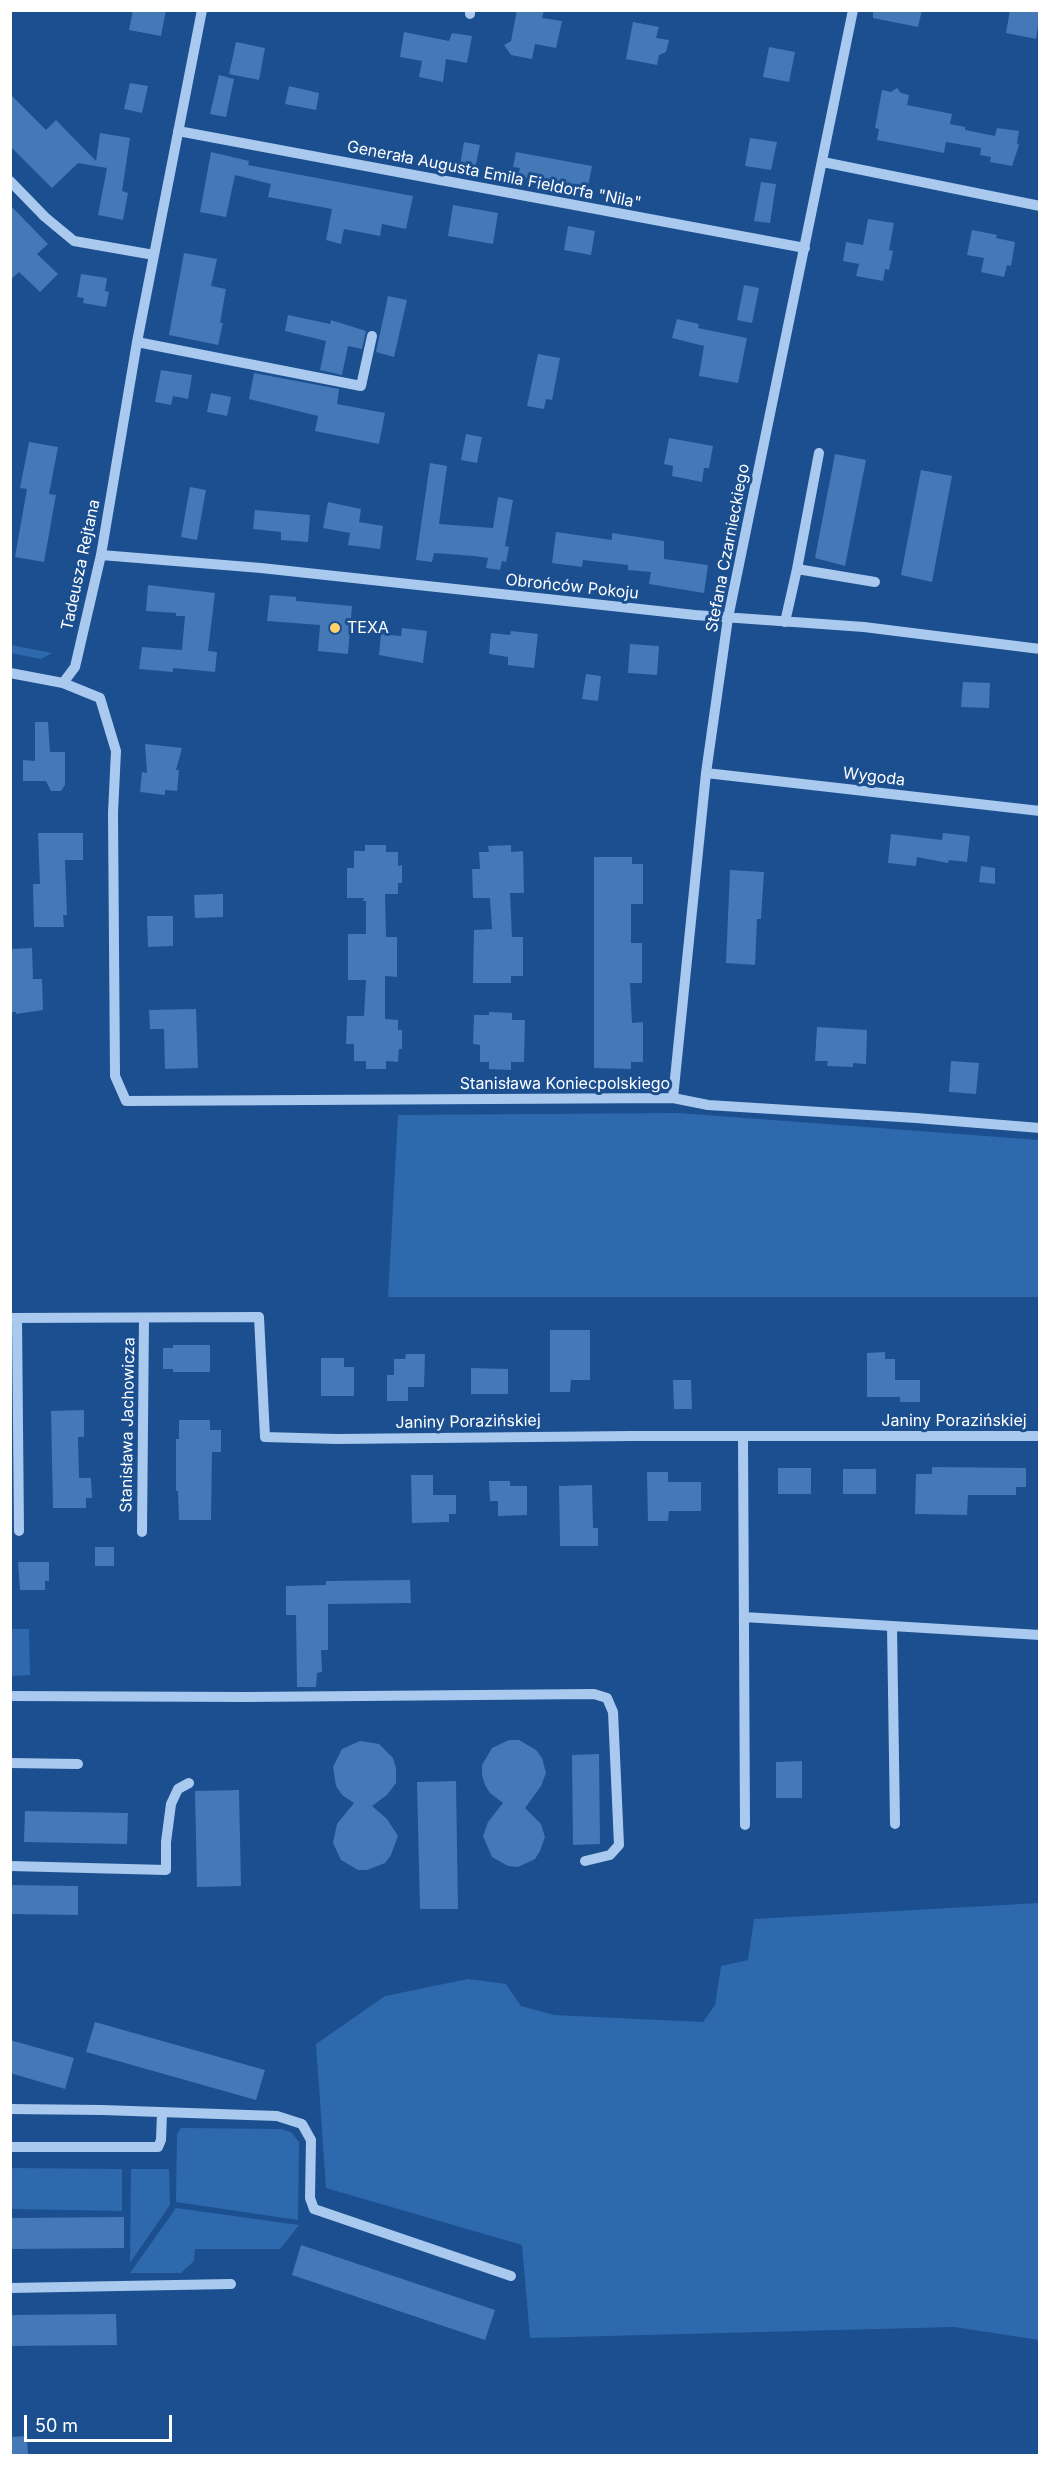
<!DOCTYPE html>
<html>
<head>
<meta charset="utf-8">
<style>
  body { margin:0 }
  #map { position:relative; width:1050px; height:2466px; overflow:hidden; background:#1b4f8f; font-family:Inter,sans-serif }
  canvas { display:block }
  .frame { position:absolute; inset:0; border:12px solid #fff; pointer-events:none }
  .scale { position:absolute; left:24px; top:2415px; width:148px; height:27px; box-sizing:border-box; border:3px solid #fff; border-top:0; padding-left:8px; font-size:18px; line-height:21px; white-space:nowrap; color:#fff; -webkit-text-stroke:4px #1b4f8f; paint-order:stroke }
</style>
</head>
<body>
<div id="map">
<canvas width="1050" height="2466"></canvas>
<div class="frame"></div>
<div class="scale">50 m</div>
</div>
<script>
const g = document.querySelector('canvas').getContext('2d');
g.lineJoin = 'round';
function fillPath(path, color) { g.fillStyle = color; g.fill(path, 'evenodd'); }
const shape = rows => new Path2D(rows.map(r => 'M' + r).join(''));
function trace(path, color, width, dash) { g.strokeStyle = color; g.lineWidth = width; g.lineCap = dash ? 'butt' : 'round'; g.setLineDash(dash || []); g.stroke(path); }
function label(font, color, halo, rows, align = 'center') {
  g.font = font + ' Inter,sans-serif'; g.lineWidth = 6; g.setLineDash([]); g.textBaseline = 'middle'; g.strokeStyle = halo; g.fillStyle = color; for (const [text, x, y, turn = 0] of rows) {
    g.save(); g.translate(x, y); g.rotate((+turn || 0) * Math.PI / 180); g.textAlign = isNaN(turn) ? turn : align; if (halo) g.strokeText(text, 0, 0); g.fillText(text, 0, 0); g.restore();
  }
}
fillPath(shape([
  [10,645,11,645,52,653,41,659,11,653],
  [679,1113,1039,1140,1039,1297,388,1297,398,1115],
  [10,1629,29,1629,30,1675,11,1676],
  [1039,1903,1039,2340,954,2327,530,2338,522,2245,326,2188,316,2044,385,1996,468,1979,506,1984,521,2006,554,2015,703,2022,715,2005,721,1966,748,1960,754,1919],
  [181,2128,281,2129,291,2132,299,2142,298,2220,176,2202,177,2134],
  [11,2168,122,2169,122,2211,11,2209],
  [131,2169,169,2169,170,2205,130,2263],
  [176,2208,299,2225,280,2249,195,2249,194,2261,181,2273,130,2273]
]), '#2e69ad');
fillPath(shape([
  [133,10,166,10,161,36,129,30],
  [517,10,544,10,542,18,562,21,556,48,535,44,532,59,511,55,504,45,511,41],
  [873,10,922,10,918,27,873,18],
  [1010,10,1040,10,1036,39,1006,33],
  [633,22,659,27,656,38,669,40,666,52,659,55,657,65,626,59],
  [404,32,449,41,452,33,472,36,467,63,446,59,443,82,419,77,422,61,400,57],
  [236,42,265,48,259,80,229,74],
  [769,47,795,52,789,82,763,77],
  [219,75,234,79,226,117,210,114],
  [130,83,148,86,142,113,124,109],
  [289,86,319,93,316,110,285,104],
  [897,88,901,93,909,95,907,105,952,114,950,124,965,127,965,130,995,136,997,128,1019,131,1017,143,1019,145,1012,166,990,162,991,157,980,155,981,148,946,142,944,153,877,140,879,129,875,128,882,90,891,92],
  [10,94,46,130,56,120,96,161,100,133,130,138,122,191,128,193,123,220,98,215,107,168,78,163,52,188,10,146],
  [750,138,777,142,771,170,745,166],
  [464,142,480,145,475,169,460,165],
  [211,152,249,161,248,165,413,196,406,229,382,224,380,236,344,229,341,244,326,240,332,209,268,197,271,184,235,175,226,217,200,212],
  [516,152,592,166,587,191,518,176,520,168,513,167],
  [761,182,776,184,770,223,754,221],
  [10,205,48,244,37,254,58,274,40,292,19,272,10,280],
  [453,205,498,213,493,244,448,236],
  [868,219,894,223,889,250,893,251,889,270,885,269,883,281,856,276,859,264,843,261,846,242,863,245],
  [568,226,595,231,591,255,564,250],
  [972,230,997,235,996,238,1015,242,1011,266,1007,265,1004,277,981,272,984,258,967,255],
  [184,253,217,259,211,286,226,289,220,323,223,323,218,345,169,335],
  [81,274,107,278,105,291,109,292,106,307,83,303,84,298,77,297],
  [744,285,759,288,752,323,737,320],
  [388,296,407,300,394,357,376,352],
  [288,315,330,324,331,320,366,331,362,349,348,346,342,375,320,370,326,341,285,331],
  [677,319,699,324,698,328,747,338,738,383,699,376,704,346,672,338],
  [538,354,560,358,552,400,546,399,544,409,527,406],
  [161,370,192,375,188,399,173,396,171,405,155,402],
  [254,373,339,389,337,404,385,413,379,444,315,431,318,416,249,399],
  [211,393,231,397,227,416,207,412],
  [466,434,482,437,477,463,461,460],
  [669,438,713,446,709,468,704,468,702,482,672,476,673,466,664,464],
  [29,442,58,447,49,494,56,495,44,562,15,557,27,489,20,488],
  [835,454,866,460,845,566,815,558],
  [430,463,447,466,439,524,493,528,498,497,513,500,505,546,509,547,506,562,502,561,500,570,486,568,488,558,474,556,434,553,432,562,416,560],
  [921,470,952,476,932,582,901,575],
  [190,487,206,490,197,540,181,537],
  [328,502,361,509,359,522,383,526,380,549,348,545,350,533,323,528],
  [255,510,310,515,308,542,281,540,281,532,253,529],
  [556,532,612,540,612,533,664,541,664,559,708,565,704,593,649,584,651,572,628,570,628,565,583,560,582,567,552,563],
  [148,585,215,593,208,651,217,652,215,672,173,668,173,672,139,669,142,647,182,650,185,616,176,616,176,613,146,611],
  [270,595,296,597,296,601,352,606,348,654,318,651,320,625,267,621],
  [402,628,427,631,423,663,379,655,381,634,401,636],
  [511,631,538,634,534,668,508,665,508,657,489,654,491,633,510,635],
  [630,644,659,646,657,675,628,673],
  [586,674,601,676,598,701,582,699],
  [963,682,990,683,989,708,961,707],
  [35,722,48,722,50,752,65,752,65,785,61,791,51,791,46,781,23,781,23,760,35,761],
  [145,744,182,748,176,770,179,770,177,791,165,790,165,795,140,792,142,772,147,773],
  [38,833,83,833,83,860,65,860,67,915,63,915,64,927,34,927,33,884,40,884],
  [943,833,970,836,967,862,949,860,948,863,917,857,916,866,888,863,891,834,942,840],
  [365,845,386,845,386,852,398,852,398,866,402,865,402,883,398,883,398,894,385,894,386,937,397,937,397,977,385,976,385,1019,398,1020,398,1030,402,1030,402,1049,399,1049,398,1062,386,1061,386,1069,366,1069,366,1061,354,1061,354,1044,346,1044,347,1016,364,1016,366,980,348,980,348,934,366,934,366,901,363,901,364,898,347,898,347,868,354,868,354,851,365,851],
  [511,845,511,852,523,851,524,893,510,893,512,937,523,937,523,976,511,976,511,983,473,983,474,930,492,929,490,898,473,898,472,869,480,869,479,852,489,852,488,846],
  [594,857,632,857,632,864,643,864,643,904,631,904,631,943,642,943,642,983,630,983,632,1023,643,1022,643,1062,631,1062,631,1069,594,1068],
  [981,866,995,868,995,884,979,882],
  [730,870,764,872,761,919,757,919,755,965,726,963],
  [223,894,223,917,195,918,194,895],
  [147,916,173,916,173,946,148,947],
  [32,948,33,979,42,979,43,1010,16,1014,16,1012,10,1012,12,949],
  [196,1009,198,1068,165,1069,164,1029,150,1029,149,1010],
  [489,1012,512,1013,512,1020,525,1020,524,1062,511,1062,511,1070,489,1069,489,1062,480,1062,480,1045,473,1044,474,1015,489,1015],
  [817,1027,867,1030,866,1064,853,1063,853,1067,827,1066,828,1061,815,1061],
  [951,1061,979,1063,976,1094,949,1092],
  [550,1330,590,1330,590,1380,571,1380,570,1392,550,1392],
  [173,1345,210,1345,210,1372,173,1372,173,1369,163,1369,163,1348,173,1348],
  [885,1352,885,1359,895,1359,895,1380,920,1380,920,1402,900,1402,900,1397,867,1397,867,1353],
  [406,1354,425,1354,424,1387,408,1387,408,1401,387,1401,387,1375,394,1375,394,1359,405,1359],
  [321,1358,344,1358,344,1367,354,1367,354,1396,321,1396],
  [471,1368,508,1369,508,1394,471,1394],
  [673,1380,691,1380,692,1409,674,1409],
  [84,1410,84,1437,78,1437,79,1478,91,1478,92,1498,86,1498,86,1508,53,1508,51,1411],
  [179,1420,210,1420,210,1430,221,1430,221,1452,212,1452,211,1520,179,1520,178,1491,176,1491,176,1439,179,1439],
  [932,1467,1026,1468,1026,1487,1016,1487,1016,1495,968,1495,967,1515,915,1514,916,1474,932,1474],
  [778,1468,811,1468,811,1494,778,1494],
  [843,1469,876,1469,876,1494,843,1494],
  [647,1472,668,1472,668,1482,701,1482,701,1511,669,1511,668,1521,648,1521],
  [411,1475,433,1475,433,1495,456,1495,456,1514,449,1514,449,1522,412,1523],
  [489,1481,510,1481,510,1486,527,1486,527,1515,498,1516,498,1501,490,1501],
  [592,1485,593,1528,598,1528,598,1546,560,1546,559,1486],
  [95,1547,114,1547,114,1566,95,1566],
  [18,1562,49,1562,49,1581,45,1581,45,1590,20,1590],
  [410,1580,411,1603,328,1604,328,1650,321,1650,322,1672,317,1673,316,1687,297,1687,296,1615,286,1615,286,1586,326,1585,326,1581],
  [509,1740,519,1740,536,1750,542,1758,546,1773,541,1786,525,1808,541,1824,545,1837,540,1851,535,1859,518,1867,508,1866,492,1857,483,1836,488,1822,503,1803,490,1793,485,1785,482,1775,482,1765,492,1748],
  [360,1741,379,1744,393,1758,396,1768,396,1783,387,1795,372,1806,387,1819,398,1836,391,1855,385,1863,367,1870,358,1870,341,1860,333,1843,337,1824,354,1803,342,1795,336,1786,333,1767,342,1749],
  [599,1754,600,1844,573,1845,572,1755],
  [802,1761,802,1798,776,1798,776,1762],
  [456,1781,458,1909,420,1909,417,1782],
  [239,1790,241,1886,197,1887,195,1791],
  [25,1811,128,1813,127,1844,24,1842],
  [10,1885,78,1886,78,1915,10,1914],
  [95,2022,265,2070,256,2100,86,2052],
  [10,2040,74,2058,65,2089,10,2073],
  [124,2217,124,2248,10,2249,10,2218],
  [301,2245,495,2310,485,2340,292,2275],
  [116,2314,117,2345,10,2346,10,2315],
  [27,2436,28,2456,10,2456,10,2437]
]), '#4478b7');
trace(shape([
  [470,14,470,10],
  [178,131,805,248],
  [823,162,1040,206],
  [10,181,45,217,74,241,154,255],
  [137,342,361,386,372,336],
  [101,555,261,568,695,615,864,627,1040,649],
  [797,569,875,582],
  [785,622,797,569,819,453],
  [10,673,63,683,100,698,116,751,113,813,115,1076,126,1101,673,1098,708,1105,916,1118,1040,1128],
  [63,683,75,667,101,555,137,342,202,10],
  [706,773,1040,811],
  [673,1098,706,773,728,618,853,10],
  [10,1318,259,1317,265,1437,337,1439,632,1436,1040,1436],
  [17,1318,19,1531],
  [743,1436,745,1825],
  [142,1532,144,1318],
  [744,1617,1040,1635],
  [892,1626,895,1824],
  [10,1696,246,1697,594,1694,607,1698,613,1712,619,1845,610,1855,585,1861],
  [10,1763,78,1764],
  [10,1866,166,1870,166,1842,171,1804,178,1789,189,1783],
  [10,2109,102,2110,277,2116,302,2124,311,2140,310,2198,314,2209,511,2276],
  [10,2147,158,2147,161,2140,162,2113],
  [10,2288,231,2284]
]), '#a9c9ee', 10);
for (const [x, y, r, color] of [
  [335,628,6,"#ffd166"]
]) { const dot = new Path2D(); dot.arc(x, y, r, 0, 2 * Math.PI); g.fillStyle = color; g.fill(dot); trace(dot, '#1b4f8f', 2); }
label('16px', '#fff', '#1b4f8f', [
  ["Generała Augusta Emila Fieldorfa \"Nila\"",494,175,11],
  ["Stefana Czarnieckiego",728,548,-79],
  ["Tadeusza Rejtana",81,565,-78],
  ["Obrońców Pokoju",572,587,6],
  ["Wygoda",874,777,7],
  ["Stanisława Koniecpolskiego",565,1084],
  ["Janiny Porazińskiej",954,1421],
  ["Janiny Porazińskiej",468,1422,-1],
  ["Stanisława Jachowicza",128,1425,-89]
]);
label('16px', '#fff', '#1b4f8f', [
  ["TEXA",347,628]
], 'left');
</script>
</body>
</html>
